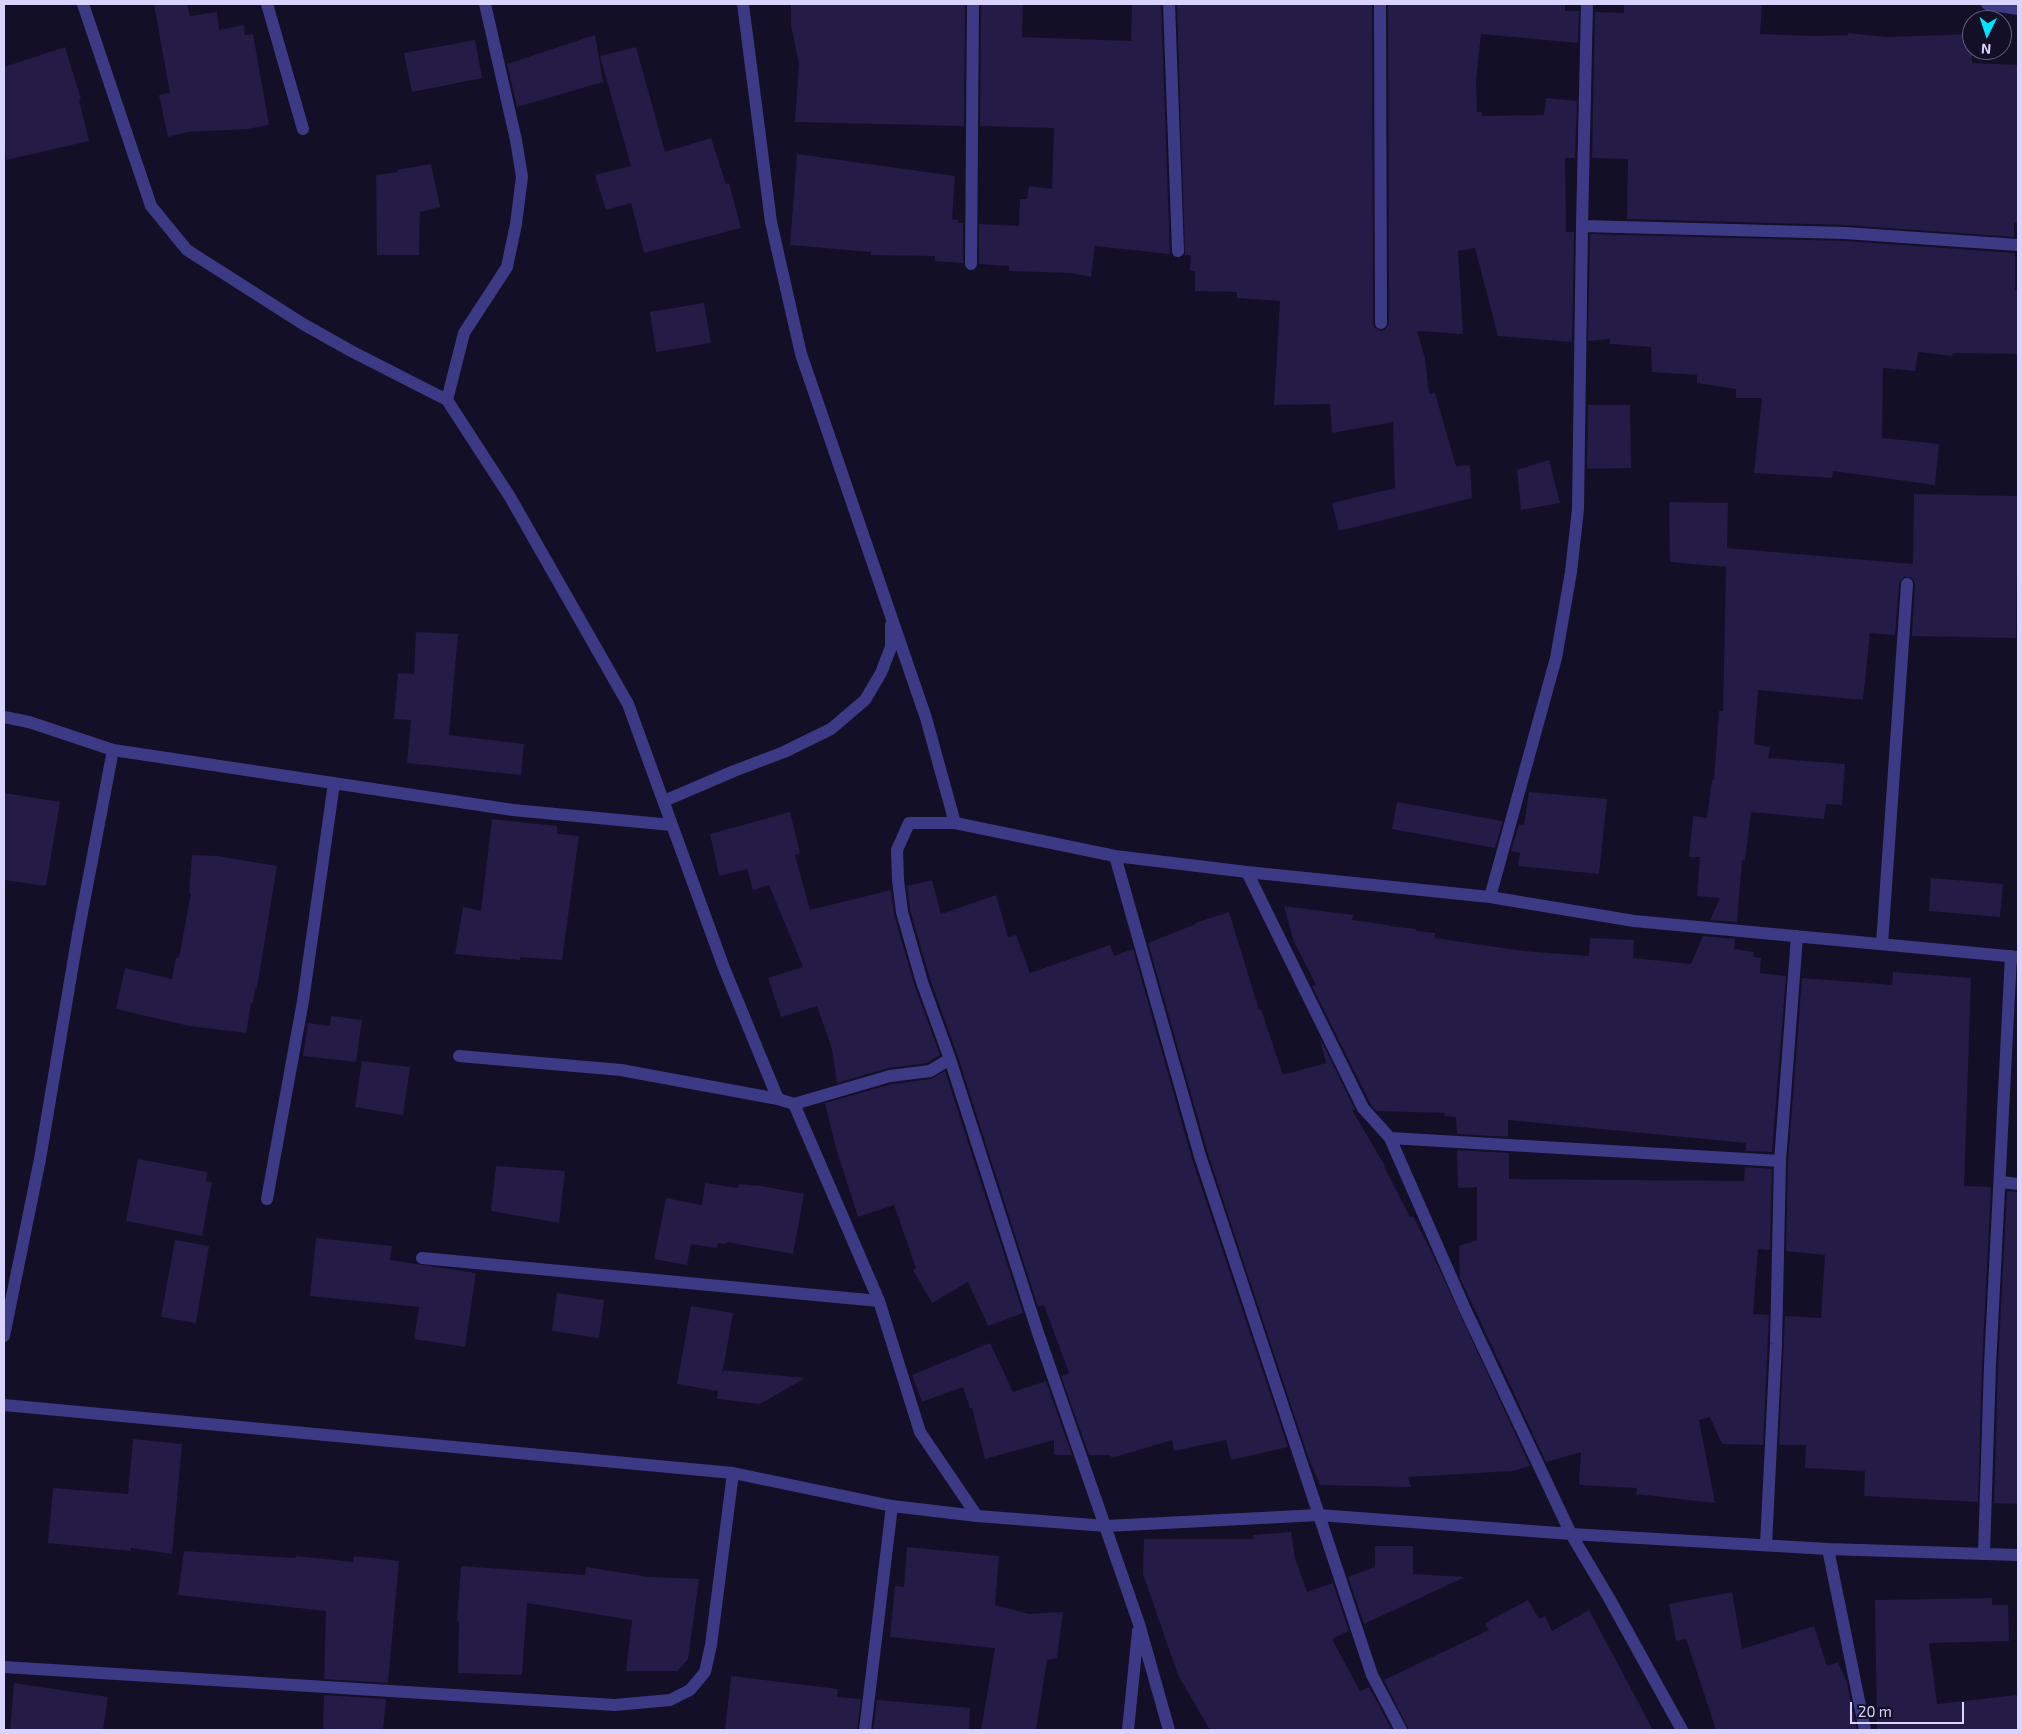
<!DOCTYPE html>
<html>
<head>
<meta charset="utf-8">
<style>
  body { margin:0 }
  #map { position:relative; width:2022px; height:1734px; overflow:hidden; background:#130f26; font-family:"Exo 2",sans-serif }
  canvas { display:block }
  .frame { position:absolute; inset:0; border:5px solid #d9d4ff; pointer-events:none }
  .north { position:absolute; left:1962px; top:10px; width:50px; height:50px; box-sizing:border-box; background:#130f26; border:1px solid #625e7d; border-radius:50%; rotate:184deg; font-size:14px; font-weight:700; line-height:20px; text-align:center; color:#d9d4ff }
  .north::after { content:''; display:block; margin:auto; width:18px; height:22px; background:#00e5ff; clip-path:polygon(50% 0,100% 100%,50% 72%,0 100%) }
  .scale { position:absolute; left:1850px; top:1702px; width:114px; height:22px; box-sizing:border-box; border:2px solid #d9d4ff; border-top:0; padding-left:6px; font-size:15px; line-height:18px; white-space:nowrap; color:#d9d4ff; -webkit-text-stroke:4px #130f26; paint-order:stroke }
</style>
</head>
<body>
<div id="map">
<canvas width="2022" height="1734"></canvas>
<div class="frame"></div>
<div class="north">N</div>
<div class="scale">20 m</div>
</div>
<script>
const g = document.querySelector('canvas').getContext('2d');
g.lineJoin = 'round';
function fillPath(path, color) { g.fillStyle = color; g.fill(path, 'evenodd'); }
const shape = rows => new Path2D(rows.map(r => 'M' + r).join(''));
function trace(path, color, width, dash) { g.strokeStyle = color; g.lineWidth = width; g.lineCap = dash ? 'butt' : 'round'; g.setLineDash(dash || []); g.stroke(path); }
fillPath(shape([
  [154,4,187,4,190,16,217,12,219,30,244,25,245,35,253,34,269,125,247,129,188,132,168,137,159,95,170,93],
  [791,4,965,4,964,126,795,122,799,64,791,25],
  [981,4,1023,4,1022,37,1131,41,1132,4,1161,4,1170,254,1095,246,1091,277,1071,273,1009,271,1009,266,979,264,979,224,1019,226,1020,199,1027,199,1029,186,1052,189,1054,128,980,126],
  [1177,4,1372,4,1373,323,1374,327,1381,331,1385,330,1389,323,1388,4,1565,4,1565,11,1579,11,1578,43,1481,34,1476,80,1477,112,1482,112,1482,116,1544,115,1546,98,1577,101,1575,158,1565,158,1566,232,1574,232,1572,342,1498,336,1475,248,1458,251,1463,334,1417,331,1425,358,1429,394,1435,393,1456,466,1470,465,1472,498,1339,531,1332,503,1395,488,1393,422,1332,433,1330,404,1274,405,1280,301,1237,298,1237,292,1195,291,1195,271,1190,271,1191,255,1185,255],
  [1624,4,1762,4,1760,34,1814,36,1848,35,1848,33,1886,37,1972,34,1972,63,2018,65,2018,223,2014,223,2014,237,1845,225,1627,219,1628,159,1592,158,1595,12,1624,13],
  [595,35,603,82,517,107,507,64],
  [475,40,482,78,412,92,404,53],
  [65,47,81,99,79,100,89,141,6,160,4,133,4,67],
  [636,47,665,152,711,138,726,184,729,183,741,228,644,253,631,203,606,210,595,175,631,166,600,56],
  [797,154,955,176,952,219,958,220,958,223,963,223,963,263,935,261,935,256,871,255,871,252,790,245],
  [431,164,440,207,420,212,419,255,377,255,376,175,398,172,397,170],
  [1590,234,1845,241,2015,253,2015,290,2018,290,2018,354,1953,353,1952,356,1918,352,1915,371,1883,368,1882,438,1939,444,1935,485,1833,471,1832,478,1754,473,1762,398,1736,398,1736,389,1697,383,1697,375,1652,372,1651,347,1610,344,1610,339,1588,341],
  [704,303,711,343,656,352,650,312],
  [1588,405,1630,405,1631,468,1587,469],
  [1549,460,1560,503,1521,510,1517,470],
  [1914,494,2018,496,2016,638,1912,636,1915,584,1911,577,1904,577,1899,583,1895,635,1870,633,1863,700,1758,690,1754,744,1770,747,1768,758,1845,764,1842,805,1826,804,1824,819,1751,812,1745,860,1742,860,1737,922,1710,920,1720,898,1697,896,1700,857,1689,857,1693,816,1707,818,1712,780,1714,780,1719,711,1723,711,1726,567,1670,562,1669,502,1728,503,1727,548,1913,564],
  [416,632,458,634,449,735,524,744,521,775,407,763,411,720,394,719,398,673,414,674],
  [1529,792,1607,799,1599,874,1518,866,1520,853,1511,851,1519,824,1524,825],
  [4,793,60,802,46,886,4,880],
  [1397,802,1503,821,1495,848,1392,829],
  [790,812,800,853,795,855,810,910,891,890,894,914,914,984,940,1055,927,1063,888,1068,837,1083,832,1049,817,1006,781,1017,768,978,803,967,769,885,753,890,747,869,719,876,710,834],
  [492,819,557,826,557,834,579,836,562,960,520,957,520,960,455,954,463,907,481,911],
  [192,855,218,856,277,866,257,988,255,988,253,1003,251,1003,246,1033,189,1026,116,1009,125,968,172,979,176,958,179,958,191,893,189,893],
  [1931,878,2003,884,2000,917,1929,911],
  [932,880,941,914,996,895,1008,937,1016,935,1030,973,1110,945,1114,956,1133,949,1192,1159,1288,1447,1231,1460,1226,1440,1174,1451,1172,1440,1112,1458,1110,1455,1089,1455,1061,1376,1069,1373,1044,1305,1038,1307,958,1057,930,979,910,910,907,886],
  [1284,906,1353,915,1352,920,1389,925,1389,926,1416,929,1416,931,1435,933,1435,938,1523,951,1589,956,1590,938,1634,940,1633,958,1691,964,1703,936,1735,939,1734,949,1754,952,1753,957,1761,958,1760,973,1786,976,1772,1152,1746,1151,1746,1143,1508,1120,1508,1137,1457,1134,1456,1117,1444,1116,1445,1113,1376,1111,1370,1103,1312,986,1316,985,1294,942],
  [1229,912,1259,1010,1261,1009,1283,1075,1326,1063,1319,1036,1355,1110,1352,1110,1385,1166,1384,1166,1410,1217,1413,1216,1430,1249,1530,1466,1513,1471,1408,1477,1411,1487,1320,1485,1307,1454,1208,1154,1148,943,1196,924,1195,923],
  [1893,972,1971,978,1964,1186,1991,1187,1982,1365,1978,1502,1864,1496,1865,1471,1805,1468,1806,1445,1779,1445,1785,1316,1821,1318,1825,1255,1786,1251,1788,1161,1802,978,1892,985],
  [331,1016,362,1020,356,1062,303,1056,308,1023,330,1026],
  [362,1061,410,1067,403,1115,355,1107],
  [945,1071,1023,1313,988,1326,968,1282,932,1303,913,1270,916,1268,894,1205,858,1217,836,1148,825,1103,892,1084,931,1079],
  [1457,1150,1509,1153,1509,1179,1744,1181,1745,1167,1772,1169,1770,1250,1758,1249,1753,1314,1769,1315,1763,1445,1722,1444,1710,1417,1699,1420,1715,1503,1636,1494,1637,1488,1579,1485,1581,1452,1546,1462,1460,1278,1459,1246,1477,1240,1477,1187,1458,1188],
  [138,1159,207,1172,206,1181,212,1182,202,1236,126,1221],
  [496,1166,565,1171,559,1223,491,1211],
  [705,1183,738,1188,739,1184,756,1186,756,1185,804,1194,793,1254,727,1242,726,1244,718,1243,717,1248,691,1244,687,1265,654,1259,666,1198,702,1205],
  [2007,1191,2018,1192,2018,1504,1994,1503,1998,1365],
  [316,1238,392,1246,390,1260,476,1273,465,1347,414,1339,419,1307,310,1296],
  [175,1240,209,1246,196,1323,161,1317],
  [557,1293,604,1300,599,1338,552,1331],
  [691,1306,733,1313,722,1375,722,1370,805,1378,760,1404,717,1399,718,1391,677,1384],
  [990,1343,1013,1392,1046,1381,1072,1455,1054,1455,1054,1440,985,1459,972,1408,970,1408,963,1387,922,1402,912,1375],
  [133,1439,182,1444,172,1554,131,1548,131,1551,48,1543,53,1488,128,1494],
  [1291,1532,1295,1558,1307,1592,1333,1583,1349,1631,1332,1639,1360,1691,1369,1687,1392,1730,1210,1730,1178,1675,1143,1574,1144,1539,1254,1539,1253,1535],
  [1375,1546,1413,1546,1413,1574,1465,1577,1364,1624,1348,1577,1375,1567],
  [907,1547,999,1556,995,1605,1029,1614,1063,1612,1057,1658,1047,1660,1036,1730,981,1730,995,1648,890,1637,895,1586,904,1587],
  [184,1551,295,1558,296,1556,353,1562,354,1556,399,1561,388,1683,324,1679,326,1611,178,1595],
  [461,1566,585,1575,586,1567,649,1577,699,1579,688,1659,678,1671,626,1671,632,1620,527,1603,522,1675,458,1673,459,1621,457,1621],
  [1732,1592,1742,1649,1814,1626,1827,1666,1838,1662,1847,1683,1857,1730,1716,1730,1686,1639,1676,1641,1669,1604],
  [1992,1598,1992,1605,2008,1605,2009,1641,1929,1643,1937,1704,2018,1695,2018,1730,1877,1730,1875,1600],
  [1528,1600,1539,1619,1545,1616,1552,1631,1589,1610,1653,1730,1409,1730,1384,1680,1489,1630,1485,1623],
  [731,1676,838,1689,837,1697,861,1699,857,1730,725,1730],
  [14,1683,108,1697,103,1730,10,1730],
  [324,1695,386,1699,383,1730,323,1730],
  [877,1700,970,1708,969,1730,873,1730]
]), '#241b47');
trace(shape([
  [83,4,151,206,187,250,303,324,351,351,447,400,510,497,628,704,724,968,778,1099,794,1104,879,1301,920,1432,977,1516],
  [267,4,303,129],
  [743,4,771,222,801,354,926,718,955,823,1115,856,1200,1156,1372,1675,1401,1730],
  [1169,4,1178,251],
  [1380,4,1381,323],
  [1587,4,1582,226,1845,233,2018,245],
  [1987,4,2018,9],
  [971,264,973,4],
  [447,400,464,333,507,267,516,224,522,177,516,140,485,4],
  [4,717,29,722,113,750,513,810,672,825],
  [664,801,734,771,784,752,831,729,865,700,881,673,891,647,891,625],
  [955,823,909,823,897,850,898,880,902,912,922,982,950,1059,1038,1333,1139,1624,1169,1730],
  [1115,856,1247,872,1490,897,1634,921,2018,957],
  [1247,872,1363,1108,1390,1138,1465,1309,1571,1534,1609,1598,1682,1730],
  [1490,897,1556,658,1571,572,1578,509,1582,226],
  [1882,944,1907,584],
  [459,1056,621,1070,778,1099],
  [794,1104,890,1076,930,1071,950,1059],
  [1390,1138,1780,1161],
  [2001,1182,2018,1184],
  [267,1199,303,1001,334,783],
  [422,1258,879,1301],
  [4,1336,40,1159,78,934,113,750],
  [4,1405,733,1473,892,1506,977,1516,1106,1526,1319,1515,1571,1534,1828,1549,2018,1555],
  [1766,1544,1776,1344,1780,1161,1797,936],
  [1828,1549,1865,1730],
  [1984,1553,1990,1365,2011,956],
  [4,1667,615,1705,670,1700,690,1690,705,1672,711,1645,733,1473],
  [865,1730,892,1506],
  [1128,1730,1138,1631]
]), '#3d3a85', 12);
</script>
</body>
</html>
